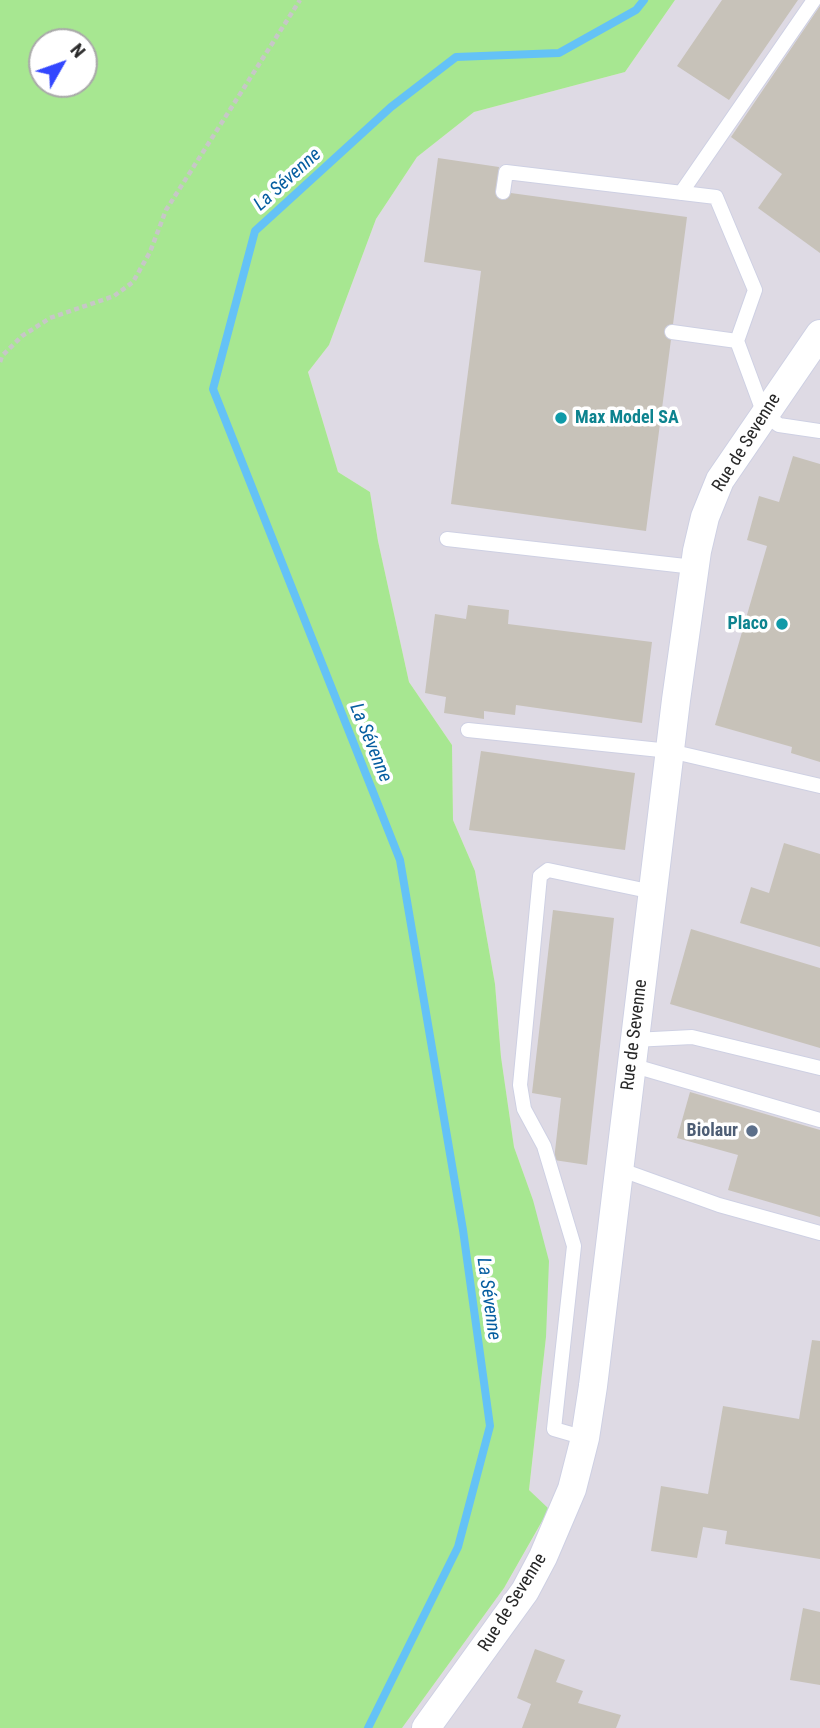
<!DOCTYPE html>
<html>
<head>
<meta charset="utf-8">
<style>
  body { margin:0 }
  #map { position:relative; width:820px; height:1728px; overflow:hidden; background:#ece5d9; font-family:"Roboto Condensed",sans-serif }
  canvas { display:block }
  .north { position:absolute; left:28px; top:28px; width:70px; height:70px; box-sizing:border-box; background:#fff; border:2px solid #a9a9a9; border-radius:50%; rotate:50deg; font-size:19px; font-weight:700; line-height:28px; text-align:center; color:#282828 }
  .north::after { content:''; display:block; margin:auto; width:24px; height:32px; background:#3347ff; clip-path:polygon(50% 0,100% 100%,50% 72%,0 100%) }
</style>
</head>
<body>
<div id="map">
<canvas width="820" height="1728"></canvas>
<div class="north">N</div>
</div>
<script>
const g = document.querySelector('canvas').getContext('2d');
g.lineJoin = 'round';
function fillPath(path, color) { g.fillStyle = color; g.fill(path, 'evenodd'); }
const shape = rows => new Path2D(rows.map(r => 'M' + r).join(''));
function trace(path, color, width, dash) { g.strokeStyle = color; g.lineWidth = width; g.lineCap = dash ? 'butt' : 'round'; g.setLineDash(dash || []); g.stroke(path); }
function label(font, color, halo, rows, align = 'center') {
  g.font = font + ' "Roboto Condensed",sans-serif'; g.lineWidth = 7; g.setLineDash([]); g.textBaseline = 'middle'; g.strokeStyle = halo; g.fillStyle = color; for (const [text, x, y, turn = 0] of rows) {
    g.save(); g.translate(x, y); g.rotate((+turn || 0) * Math.PI / 180); g.textAlign = isNaN(turn) ? turn : align; if (halo) g.strokeText(text, 0, 0); g.fillText(text, 0, 0); g.restore();
  }
}
fillPath(shape([
  [675,0,820,0,820,1728,402,1728,504,1588,549,1510,529,1490,546,1337,533,1200,514,1147,501,1057,495,984,475,871,453,820,452,745,409,682,378,541,370,492,338,472,308,372,329,345,376,219,417,157,474,112,625,72]
]), '#dedae4');
fillPath(shape([
  [0,0,675,0,625,72,474,112,417,157,376,219,329,345,308,372,338,472,370,492,378,541,409,682,452,745,453,820,475,871,495,984,501,1057,514,1147,533,1200,549,1261,546,1337,529,1490,549,1509,504,1588,402,1728,0,1728],
  [42,42,84,42,84,84,42,84]
]), '#a7e791');
trace(shape([
  [368,1728,458,1547,490,1426,463,1230,400,860,213,389,255,231,391,107,456,57,559,53,636,10,644,0]
]), '#64c2f6', 8);
fillPath(shape([
  [722,0,798,0,729,100,677,66],
  [820,6,820,253,758,208,782,174,731,137],
  [438,158,499,167,496,191,687,217,646,531,451,504,481,271,424,262],
  [793,456,820,464,820,762,791,753,792,747,715,725,767,546,747,540,759,496,779,502],
  [468,605,509,610,508,624,652,642,642,723,516,705,515,715,484,711,484,719,444,713,446,697,425,693,435,614,466,619],
  [481,751,635,773,625,850,469,830],
  [784,843,820,854,820,947,740,923,751,887,769,893],
  [553,910,614,918,587,1165,554,1160,561,1098,532,1093],
  [691,929,820,968,820,1048,670,1004],
  [690,1092,820,1130,820,1217,728,1190,738,1155,677,1138],
  [812,1340,820,1341,820,1559,725,1544,727,1531,703,1527,697,1558,651,1551,661,1486,708,1494,723,1406,799,1419],
  [803,1608,820,1612,820,1685,790,1680],
  [535,1649,565,1660,556,1682,583,1691,578,1703,621,1715,616,1728,522,1728,531,1704,517,1698]
]), '#c7c2b9');
const service = shape([
  [503,192,506,172,716,197,755,290,737,341],
  [681,193,814,0],
  [672,332,737,341,764,414,779,425,820,431],
  [447,539,694,567],
  [468,730,670,751,820,786],
  [634,1040,692,1037,820,1068],
  [631,1065,820,1120],
  [619,1169,719,1205,820,1233],
  [585,1438,554,1429,574,1246,544,1146,524,1109,520,1085,540,876,548,870,653,892]
]);
const minor = shape([
  [426,1728,525,1591,543,1557,572,1489,585,1438,593,1386,676,700,697,551,705,517,720,480,820,334]
]);
trace(service, '#ced0e3', 16);
trace(minor, '#ced0e3', 30);
trace(shape([
  [0,362,2,356,22,336,50,318,114,296,133,282,150,252,166,210,300,0]
]), '#c7c7c7', 4.5, [5, 3.5]);
trace(service, '#fff', 14);
trace(minor, '#fff', 28);
for (const [x, y, r, color] of [
  [561,418,7,"#0f9aa8"],
  [782,624,7,"#0f9aa8"],
  [752,1131,7,"#5c6f8a"]
]) { const dot = new Path2D(); dot.arc(x, y, r, 0, 2 * Math.PI); g.fillStyle = color; g.fill(dot); trace(dot, '#fff', 2.5); }
label('bold 18px', '#0d838f', '#fff', [
  ["Max Model SA",575,418],
  ["Placo",768,624,"right"]
], 'left');
label('18px', '#282828', '#fff', [
  ["Rue de Sevenne",747,443,-58],
  ["Rue de Sevenne",635,1035,-83],
  ["Rue de Sevenne",513,1603,-58]
]);
label('bold 18px', '#4e5e75', '#fff', [
  ["Biolaur",738,1131]
], 'right');
label('italic 19px', '#055da0', '#fff', [
  ["La Sévenne",288,180,-42],
  ["La Sévenne",370,743,68],
  ["La Sévenne",488,1299,82]
]);
</script>
</body>
</html>
